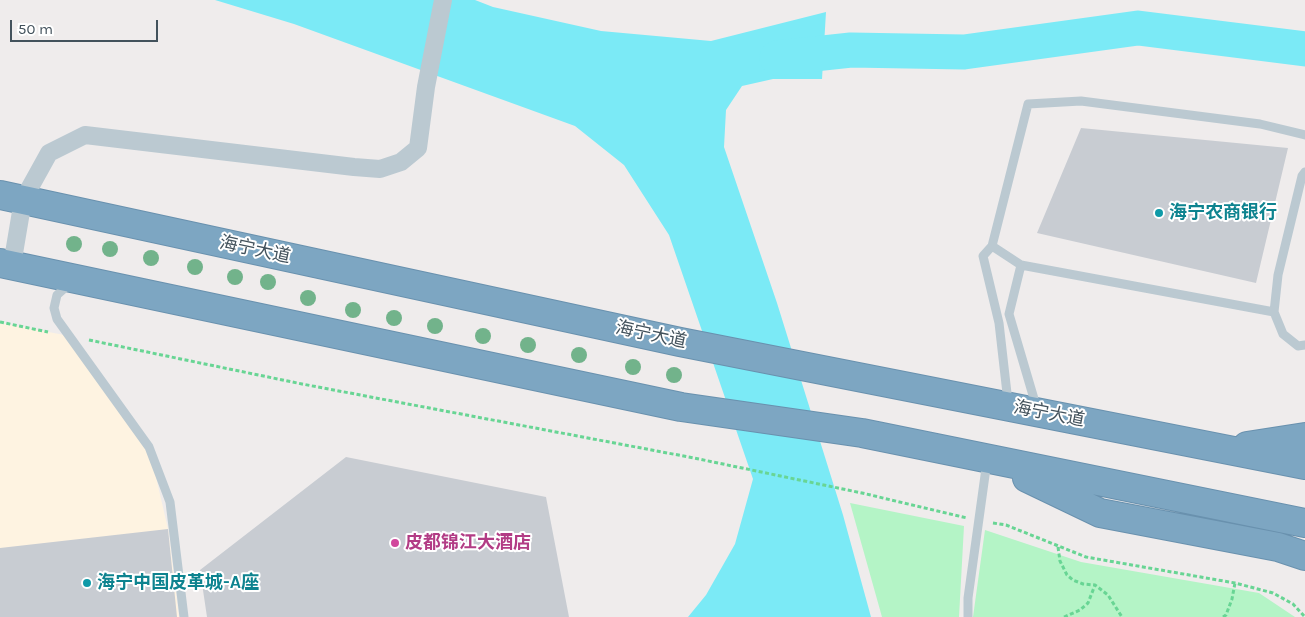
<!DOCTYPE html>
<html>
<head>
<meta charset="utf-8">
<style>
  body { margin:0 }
  #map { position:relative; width:1305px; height:617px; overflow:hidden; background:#efecec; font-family:Karla,sans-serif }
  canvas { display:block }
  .scale { position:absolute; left:10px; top:20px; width:148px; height:22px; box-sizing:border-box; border:2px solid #43525c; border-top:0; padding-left:6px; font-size:15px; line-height:18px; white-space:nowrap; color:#43525c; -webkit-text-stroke:4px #fff; paint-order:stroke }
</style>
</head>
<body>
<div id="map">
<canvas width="1305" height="617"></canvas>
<div class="scale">50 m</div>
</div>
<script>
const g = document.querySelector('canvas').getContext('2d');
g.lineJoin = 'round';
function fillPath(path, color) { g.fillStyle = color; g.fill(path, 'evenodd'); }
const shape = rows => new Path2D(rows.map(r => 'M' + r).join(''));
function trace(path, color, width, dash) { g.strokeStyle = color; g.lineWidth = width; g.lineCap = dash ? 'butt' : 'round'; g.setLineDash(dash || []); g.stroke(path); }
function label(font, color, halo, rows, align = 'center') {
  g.font = font + ' Karla,"Noto Sans SC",sans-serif'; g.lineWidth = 4; g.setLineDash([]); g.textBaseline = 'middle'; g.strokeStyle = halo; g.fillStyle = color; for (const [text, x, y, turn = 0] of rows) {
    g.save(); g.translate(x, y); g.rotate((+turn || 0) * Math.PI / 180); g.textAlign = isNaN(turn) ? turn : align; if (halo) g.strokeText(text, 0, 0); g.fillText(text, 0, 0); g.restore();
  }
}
fillPath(shape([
  [0,323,70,336,149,447,168,529,179,617,0,617]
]), '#fef3e1');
fillPath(shape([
  [850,503,964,526,959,617,882,617],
  [985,530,1081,562,1259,593,1295,617,973,617]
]), '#b4f4c6');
fillPath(shape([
  [215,0,475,0,493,7,601,31,711,41,826,12,822,79,773,79,742,86,726,110,724,147,777,303,843,515,871,617,688,617,706,595,735,544,753,479,669,235,624,165,575,126,294,24]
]), '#7beaf6');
trace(shape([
  [777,58,851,50,964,52,1138,28,1305,49]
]), '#7beaf6', 35);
fillPath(shape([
  [1081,128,1288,148,1256,283,1037,233],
  [346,457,546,497,569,617,207,617,200,570],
  [168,529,177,617,0,617,0,548]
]), '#c8ccd2');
const highway = shape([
  [0,195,680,342,1305,465],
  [0,263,681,407,862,433,1305,523],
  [1247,446,1305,437],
  [1027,478,1100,513,1278,547,1305,556]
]);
trace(highway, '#6991ae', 30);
trace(shape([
  [0,322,48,332],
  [89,340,302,384,694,458,862,493,967,518],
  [993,523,1006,525,1086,557,1235,583,1273,593,1293,604,1305,617],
  [1058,547,1060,561,1067,575,1073,580,1083,584,1095,585,1108,595,1122,617],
  [1064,617,1080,610,1088,603,1095,585],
  [1223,617,1226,615,1232,599,1235,583]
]), '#68d594', 3, [4, 2.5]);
trace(shape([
  [1305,135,1260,124,1081,101,1028,104,992,246,1021,265,1274,312,1283,334,1298,346,1305,345],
  [992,246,983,256,999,323,1008,402],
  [1021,265,1009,314,1037,409],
  [72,286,66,287,57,295,54,308,57,319,149,447,170,502,184,617],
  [1274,312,1278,275,1302,176,1305,172],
  [968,617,968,598,987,461]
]), '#bbc9d1', 9);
trace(shape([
  [12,265,23,200,49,153,85,135,354,167,380,169,401,162,418,148,426,87,443,0]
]), '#bbc9d1', 18);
trace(highway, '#7da6c2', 28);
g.fillStyle = '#72b38b';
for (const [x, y] of [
  [74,244],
  [110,249],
  [151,258],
  [195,267],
  [235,277],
  [268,282],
  [308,298],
  [353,310],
  [394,318],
  [435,326],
  [483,336],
  [528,345],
  [579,355],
  [633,367],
  [674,375]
]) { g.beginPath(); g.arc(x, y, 8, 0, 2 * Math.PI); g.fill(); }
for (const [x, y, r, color] of [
  [1159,213,5,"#0f9aa8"],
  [395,543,5,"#d1479c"],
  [87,583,5,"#0f9aa8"]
]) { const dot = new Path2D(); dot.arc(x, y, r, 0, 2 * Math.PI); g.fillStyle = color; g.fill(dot); trace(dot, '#fff', 2); }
label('bold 18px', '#0d838f', '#fff', [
  ["海宁农商银行",1169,213],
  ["海宁中国皮革城-A座",97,583]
], 'left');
label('18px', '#43525c', '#fff', [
  ["海宁大道",255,250,12],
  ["海宁大道",651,335,12],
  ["海宁大道",1049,414,11]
]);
label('bold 18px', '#b23c85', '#fff', [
  ["皮都锦江大酒店",405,543]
], 'left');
</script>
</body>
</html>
